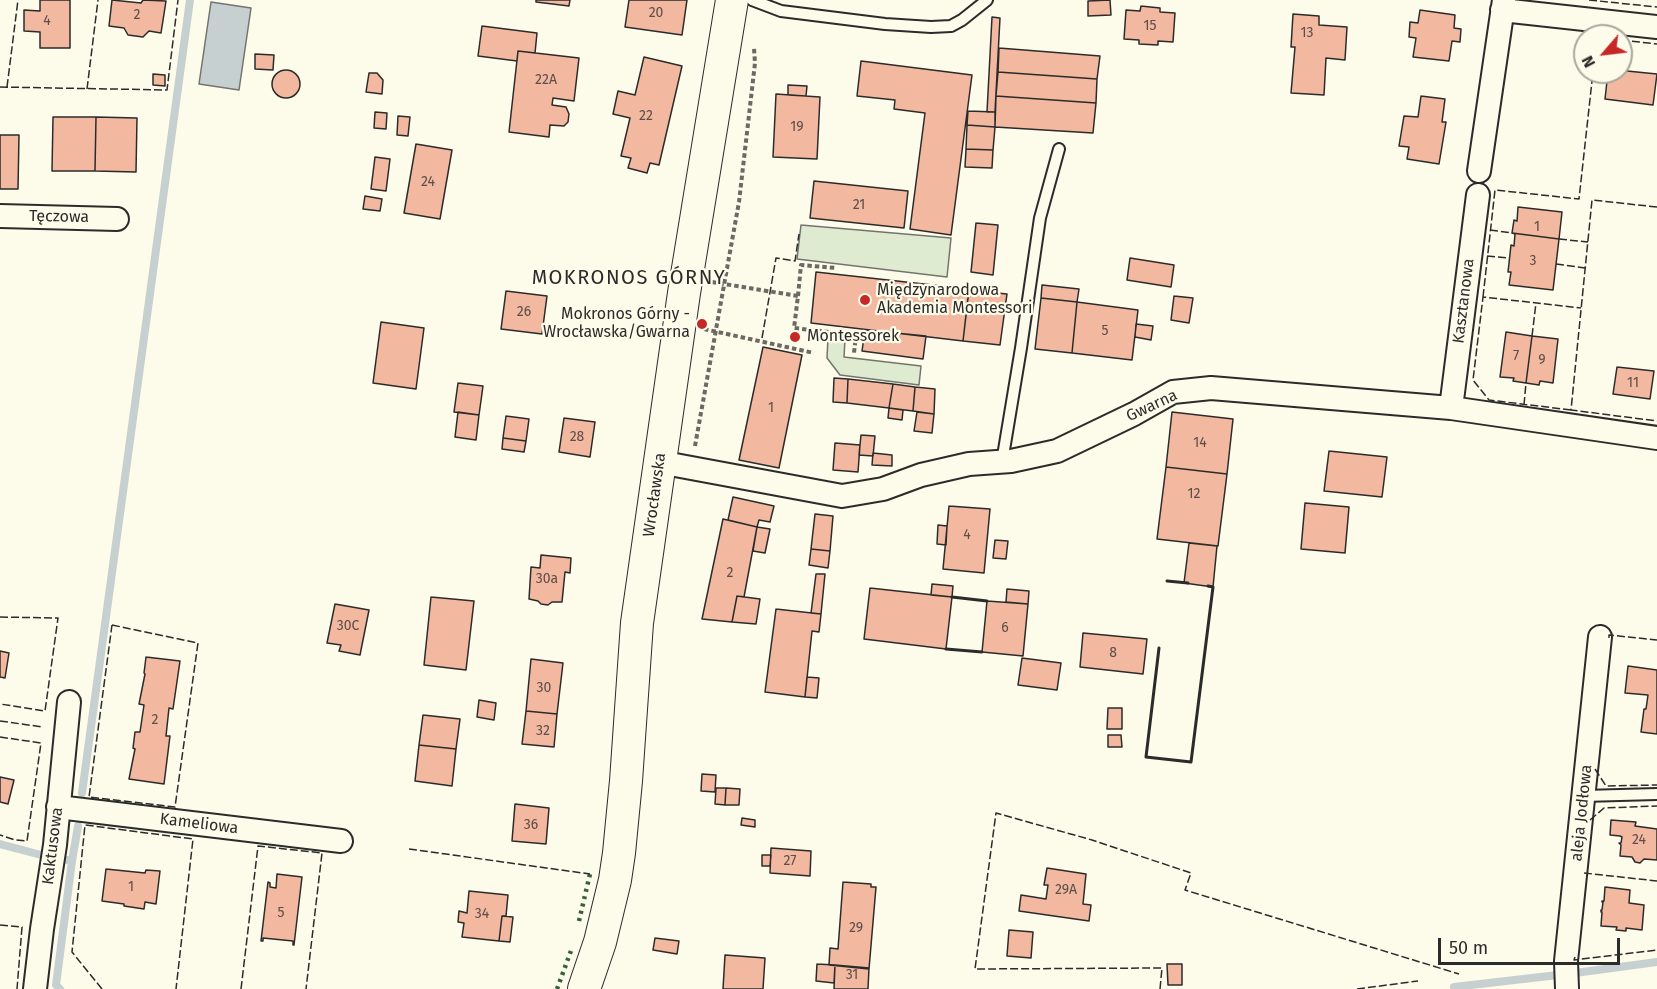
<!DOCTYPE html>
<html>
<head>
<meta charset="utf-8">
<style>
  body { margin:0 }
  #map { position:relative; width:1657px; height:989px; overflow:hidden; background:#fdfbea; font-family:"Fira Sans",sans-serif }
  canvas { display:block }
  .north { position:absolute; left:1573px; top:24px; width:60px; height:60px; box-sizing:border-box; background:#fdfbea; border:2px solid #a9a89e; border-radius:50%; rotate:242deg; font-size:16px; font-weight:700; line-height:24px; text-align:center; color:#2b2b2b }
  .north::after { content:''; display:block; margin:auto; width:21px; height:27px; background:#c62828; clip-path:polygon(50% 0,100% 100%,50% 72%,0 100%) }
  .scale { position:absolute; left:1438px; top:938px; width:182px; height:27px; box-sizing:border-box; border:3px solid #2b2b2b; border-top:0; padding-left:8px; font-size:18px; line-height:21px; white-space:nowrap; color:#2b2b2b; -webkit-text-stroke:4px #fdfbea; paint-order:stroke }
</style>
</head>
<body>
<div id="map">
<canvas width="1657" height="989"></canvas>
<div class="north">N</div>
<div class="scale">50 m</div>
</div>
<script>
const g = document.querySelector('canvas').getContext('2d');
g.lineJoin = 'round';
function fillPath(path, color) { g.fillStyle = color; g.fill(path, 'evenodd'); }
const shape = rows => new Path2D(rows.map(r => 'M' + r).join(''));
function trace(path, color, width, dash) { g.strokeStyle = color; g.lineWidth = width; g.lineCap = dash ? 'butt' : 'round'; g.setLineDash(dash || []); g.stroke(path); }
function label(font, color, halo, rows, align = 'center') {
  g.font = font + ' "Fira Sans",sans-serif'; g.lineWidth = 4.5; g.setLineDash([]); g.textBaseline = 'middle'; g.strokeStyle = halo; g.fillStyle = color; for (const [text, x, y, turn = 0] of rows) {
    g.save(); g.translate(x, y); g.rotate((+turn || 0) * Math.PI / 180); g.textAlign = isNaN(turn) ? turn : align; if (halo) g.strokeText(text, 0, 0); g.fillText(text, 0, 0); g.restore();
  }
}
const green = shape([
  [801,225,951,238,947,277,797,259,801,225],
  [828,338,845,340,844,357,921,366,919,385,840,375,827,358,828,338]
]);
fillPath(green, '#deebd1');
trace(green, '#74746e', 1.5);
const water = shape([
  [211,2,251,8,239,90,199,84,211,2]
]);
fillPath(water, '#c7d0d0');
trace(water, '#74746e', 1.5);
trace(shape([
  [82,793,190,0],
  [0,844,45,856],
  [72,861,78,826],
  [1575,973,1657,962],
  [1454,987,1558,975],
  [60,989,56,985,72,861,67,860]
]), '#c7d0d0', 8);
const building = shape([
  [40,0,70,0,70,48,40,48,40,32,24,31,24,10,40,11,40,0],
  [112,0,141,3,143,0,166,1,161,33,149,31,143,37,128,35,124,28,109,26,112,0],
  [536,0,570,0,569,6,536,2,536,0],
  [629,0,687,0,682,35,625,27,629,0],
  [1110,0,1111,15,1088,16,1088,1,1110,0],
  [1141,6,1160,8,1160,12,1175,13,1173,42,1158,41,1158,45,1139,44,1139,40,1124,39,1126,10,1140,11,1141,6],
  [1420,10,1455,15,1454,28,1461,29,1460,42,1452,41,1449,61,1413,57,1416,38,1409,37,1410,22,1418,23,1420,10],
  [1293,14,1319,16,1319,25,1347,27,1345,60,1326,58,1324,95,1291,93,1295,47,1291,47,1293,14],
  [992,17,1000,18,995,112,987,112,992,17],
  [482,26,537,33,535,53,518,51,517,61,478,56,482,26],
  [999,48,1100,56,1097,79,998,72,999,48],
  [518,51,579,58,574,101,553,98,552,105,566,107,569,114,568,122,564,126,550,125,549,137,509,132,518,51],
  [255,54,274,55,273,70,255,69,255,54],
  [644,57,682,66,659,165,650,163,647,173,628,168,631,158,621,156,630,118,613,114,618,91,635,95,644,57],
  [861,61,972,75,951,235,910,229,925,113,894,109,895,100,857,96,861,61],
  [1621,65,1627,66,1627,71,1657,74,1653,105,1605,99,1608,72,1621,72,1621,65],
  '272 84a14 14 0 1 1 28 0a14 14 0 1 1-28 0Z',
  [998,72,1097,79,1096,103,996,96,998,72],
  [369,73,377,73,383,80,382,94,366,92,369,73],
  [153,74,165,75,165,86,153,85,153,74],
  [788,85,807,86,806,96,788,95,788,85],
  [776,94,820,97,817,159,773,157,776,94],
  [996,96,1096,103,1093,133,995,127,996,96],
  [1421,96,1445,99,1442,122,1446,122,1439,164,1407,159,1409,147,1399,146,1404,116,1418,117,1421,96],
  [968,111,995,112,995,127,967,125,968,111],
  [375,112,387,113,386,129,374,128,375,112],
  [398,116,410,117,408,136,397,135,398,116],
  [53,117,96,117,95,171,52,171,53,117],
  [96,117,137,118,136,172,95,171,96,117],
  [967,125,995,127,993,150,966,149,967,125],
  [0,135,19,135,18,189,0,189,0,135],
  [416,144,452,150,440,219,404,213,416,144],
  [966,149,993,150,992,168,965,167,966,149],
  [375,157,390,159,386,191,371,189,375,157],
  [814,181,908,191,904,228,810,218,814,181],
  [365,196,382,199,380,211,363,209,365,196],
  [1518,207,1562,212,1559,239,1512,233,1514,220,1517,221,1518,207],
  [976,223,998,225,993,275,971,272,976,223],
  [1512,233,1559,239,1553,290,1509,285,1511,272,1508,272,1511,245,1514,246,1515,234,1512,233],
  [1130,258,1174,265,1171,287,1127,280,1130,258],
  [816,272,969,289,963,341,811,323,816,272],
  [1042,285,1079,289,1077,302,1041,298,1042,285],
  [969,290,1007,294,1000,345,963,341,969,290],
  [506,291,547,296,542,334,501,329,506,291],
  [1174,296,1193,298,1189,323,1171,320,1174,296],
  [1041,298,1077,302,1072,353,1035,349,1041,298],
  [1077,302,1138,310,1132,360,1072,353,1077,302],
  [381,322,424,328,416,389,373,383,381,322],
  [1136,324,1153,326,1151,340,1135,337,1136,324],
  [865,330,926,336,923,359,862,351,865,330],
  [1506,332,1532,336,1526,383,1513,381,1514,378,1500,377,1506,332],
  [1532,336,1558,339,1553,383,1540,381,1539,385,1526,383,1532,336],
  [763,347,802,355,779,468,739,460,763,347],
  [1617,367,1654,371,1650,399,1613,394,1617,367],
  [834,378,848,379,847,403,833,402,834,378],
  [848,379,893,384,889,408,847,403,848,379],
  [458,383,483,386,479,415,454,412,458,383],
  [893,384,915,387,913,411,889,408,893,384],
  [915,387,935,389,934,414,913,411,915,387],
  [889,408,903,410,902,420,888,418,889,408],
  [458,412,479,415,476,440,455,437,458,412],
  [917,412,934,414,932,433,914,431,917,412],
  [1172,412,1233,419,1227,474,1166,467,1172,412],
  [506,416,529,419,526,441,503,438,506,416],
  [564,418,595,422,590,457,559,452,564,418],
  [861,435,875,436,873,456,859,455,861,435],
  [503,438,526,441,524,452,502,449,503,438],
  [835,443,860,445,858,472,833,470,835,443],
  [1329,451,1387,457,1382,497,1324,491,1329,451],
  [873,453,892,455,892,466,872,465,873,453],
  [1166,467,1227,474,1218,546,1157,539,1166,467],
  [733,497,774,506,770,522,759,520,757,527,728,520,733,497],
  [1305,503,1349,507,1345,553,1301,549,1305,503],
  [949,506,990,509,984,573,943,569,949,506],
  [815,514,833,516,830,551,811,549,815,514],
  [723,519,757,527,744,597,737,596,732,622,702,619,723,519],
  [938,525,947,526,946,545,937,544,938,525],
  [757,527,770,529,765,553,753,551,757,527],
  [995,540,1008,541,1006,559,993,558,995,540],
  [1189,543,1217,546,1213,587,1184,583,1189,543],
  [811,549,830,551,828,568,809,565,811,549],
  [541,555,571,558,570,573,565,572,562,602,552,602,548,605,541,604,538,601,529,599,531,567,540,568,541,555],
  [816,574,825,574,821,614,811,613,816,574],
  [932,584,953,586,952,597,931,595,932,584],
  [870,588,952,597,946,649,864,639,870,588],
  [1007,589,1029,591,1028,604,1006,602,1007,589],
  [737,596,760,599,756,624,732,622,737,596],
  [431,597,474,601,466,670,424,665,431,597],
  [987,601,1028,604,1023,656,982,652,987,601],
  [335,604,369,610,360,655,339,651,341,645,327,643,335,604],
  [776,609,821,614,819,632,812,631,805,697,765,692,776,609],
  [1083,633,1147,639,1143,674,1080,667,1083,633],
  [0,651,9,653,5,678,0,677,0,651],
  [146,657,180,661,173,709,169,708,166,736,170,736,164,784,129,779,135,749,133,748,135,732,140,732,144,705,139,704,145,674,144,673,146,657],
  [1022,658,1061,663,1057,690,1018,685,1022,658],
  [531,659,563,663,557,714,526,711,531,659],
  [1628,666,1657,670,1657,734,1641,732,1644,709,1646,709,1648,695,1625,693,1628,666],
  [807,677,819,678,817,698,805,697,807,677],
  [479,700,496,703,494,720,477,717,479,700],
  [1108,708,1122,708,1122,729,1107,729,1108,708],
  [526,711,557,714,554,747,522,744,526,711],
  [423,715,460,719,456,749,419,745,423,715],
  [1108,735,1121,735,1122,747,1108,747,1108,735],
  [419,745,456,749,452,786,415,781,419,745],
  [702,774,716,775,715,792,701,791,702,774],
  [0,777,14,780,8,804,0,802,0,777],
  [716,788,726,788,725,805,715,804,716,788],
  [726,788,740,789,739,805,725,805,726,788],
  [515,804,549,808,546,844,512,841,515,804],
  [742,818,755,820,755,827,741,825,742,818],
  [1611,820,1636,822,1635,826,1657,829,1657,860,1644,859,1640,863,1635,862,1632,857,1620,856,1621,845,1619,843,1621,843,1622,837,1620,836,1610,835,1611,820],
  [771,848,811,851,810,876,770,873,771,848],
  [762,855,771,855,770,866,762,866,762,855],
  [1047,868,1086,874,1083,904,1091,905,1089,921,1019,911,1021,895,1046,899,1048,885,1044,885,1047,868],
  [106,869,145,873,146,870,160,871,156,904,145,902,144,909,124,906,124,904,102,901,106,869],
  [277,874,302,877,294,945,293,945,293,941,263,938,263,941,261,941,268,882,270,883,270,887,276,888,277,874],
  [843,882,871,884,871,887,876,887,869,969,829,965,830,948,838,949,843,882],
  [1605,887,1630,890,1629,903,1644,905,1642,930,1626,928,1626,931,1616,930,1617,927,1601,926,1602,912,1601,912,1601,910,1602,910,1603,902,1602,902,1602,901,1604,901,1605,887],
  [469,891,508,895,506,916,502,916,499,941,462,937,464,923,458,922,459,911,467,913,469,891],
  [502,916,513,917,510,942,499,941,502,916],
  [1009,930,1033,932,1031,958,1007,956,1009,930],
  [655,938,679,941,677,954,653,950,655,938],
  [725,955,765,958,763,989,723,989,725,955],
  [817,964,835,965,834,983,816,981,817,964],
  [1167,964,1182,964,1182,985,1168,985,1167,964],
  [835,965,869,968,868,989,834,989,835,965]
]);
fillPath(building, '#f2b8a0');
trace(building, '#2b2b2b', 1.5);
const lane = shape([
  [752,0,781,11,885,24,931,27,951,26,962,20,987,0],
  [1002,462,1021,348,1040,218,1059,149],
  [1583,796,1657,794]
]);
const street = shape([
  [1502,10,1657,27],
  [1479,171,1504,0],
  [0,216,117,219],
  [1451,408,1478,195],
  [659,462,842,496,883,489,921,475,969,464,1011,461,1057,451,1134,414,1173,392,1211,388,1451,408,1657,438],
  [58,807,341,841],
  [35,989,42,929,55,845,69,702],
  [1567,989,1566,961,1600,637]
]);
const secondary = shape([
  [584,989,600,942,615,880,619,853,626,781,637,623,684,293,732,0]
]);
trace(lane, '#2b2b2b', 14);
trace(street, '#2b2b2b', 26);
trace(secondary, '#2b2b2b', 34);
trace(shape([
  [712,282,798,296,794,328,856,335,854,353],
  [798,296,801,265,836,268],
  [704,329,814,353],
  [695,446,739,202,755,63,754,48]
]), '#6a6964', 4, [4.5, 3]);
trace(lane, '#fdfbea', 10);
trace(street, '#fdfbea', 22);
trace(secondary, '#fdfbea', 32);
trace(shape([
  [579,921,590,874],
  [557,989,572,948]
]), '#34623c', 4.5, [3, 4.5]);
trace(shape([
  [1589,0,1657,7],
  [1621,40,1657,44],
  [0,87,167,90,178,0],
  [7,87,18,0],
  [87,89,98,0],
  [1657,207,1592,200,1571,410,1657,421],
  [1490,230,1512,233],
  [1559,239,1588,242],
  [1487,256,1509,258],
  [1556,264,1585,268],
  [1483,297,1495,190,1579,199,1593,72],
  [1532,336,1536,303],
  [762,338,776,258,795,261,799,234],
  [1524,405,1526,383],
  [1571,410,1489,400,1473,380,1483,297,1581,308],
  [0,617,58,618,45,711,0,704],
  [112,625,198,643,175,807,89,797,112,625],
  [1609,638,1609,635,1657,640],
  [0,721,43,727],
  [0,737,41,743,27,841,15,840,0,835],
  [1595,769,1606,786,1657,785],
  [1590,820,1604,808,1657,806],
  [409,849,590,874],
  [1584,873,1657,881],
  [0,925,22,927,17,989],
  [1575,957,1574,960,1657,950],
  [102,989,72,952,85,825,193,839,176,989],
  [241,989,258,846,322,853,306,989],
  [1160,989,1162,968,975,969,996,813,1092,840,1191,873,1185,890,1459,974],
  [1357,989,1418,981]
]), '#2b2b2b', 1.5, [8, 3]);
trace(shape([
  [1167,581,1188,583],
  [952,597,987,601],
  [1159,648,1146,757,1191,762,1213,587,1208,586],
  [946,649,982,652]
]), '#2b2b2b', 3);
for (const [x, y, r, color] of [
  [865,300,6,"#c62828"],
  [702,324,6,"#c62828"],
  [795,337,6,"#c62828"]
]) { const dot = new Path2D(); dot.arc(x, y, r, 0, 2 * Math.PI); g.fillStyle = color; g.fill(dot); trace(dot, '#fdfbea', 2); }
label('14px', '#5d4e48', null, [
  ["20",656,13],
  ["2",137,15],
  ["4",47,21],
  ["15",1150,26],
  ["13",1307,33],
  ["22A",546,80],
  ["22",646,116],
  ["19",797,127],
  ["24",428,182],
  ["21",859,205],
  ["1",1537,227],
  ["3",1533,261],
  ["26",524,312],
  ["5",1105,331],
  ["7",1516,356],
  ["9",1542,360],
  ["11",1633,383],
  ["1",771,408],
  ["28",577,437],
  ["14",1200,443],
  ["12",1194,494],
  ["4",967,535],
  ["2",730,573],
  ["30a",547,579],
  ["30C",348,626],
  ["6",1005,628],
  ["8",1113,653],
  ["30",544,688],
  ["2",155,720],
  ["32",543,731],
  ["36",531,825],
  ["24",1639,840],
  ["27",790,861],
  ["1",131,887],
  ["29A",1066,890],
  ["5",281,913],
  ["34",482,914],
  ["29",856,928],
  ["31",852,975]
]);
label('16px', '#2b2b2b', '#fdfbea', [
  ["Tęczowa",59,217,1],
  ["Kasztanowa",1464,301,-83],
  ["Gwarna",1152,406,-25],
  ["Wrocławska",655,495,-82],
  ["aleja Jodłowa",1582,813,-84],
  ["Kameliowa",199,824,7],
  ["Kaktusowa",53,846,-83]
]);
label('16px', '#2b2b2b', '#fdfbea', [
  ["Międzynarodowa",877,291],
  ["Akademia Montessori",877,309],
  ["Mokronos Górny -",690,315,"right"],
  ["Wrocławska/Gwarna",690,333,"right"],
  ["Montessorek",807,337]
], 'left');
g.letterSpacing = '1.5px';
label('20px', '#2b2b2b', '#fdfbea', [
  ["MOKRONOS GÓRNY",629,278]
]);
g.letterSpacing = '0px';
</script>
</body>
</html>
